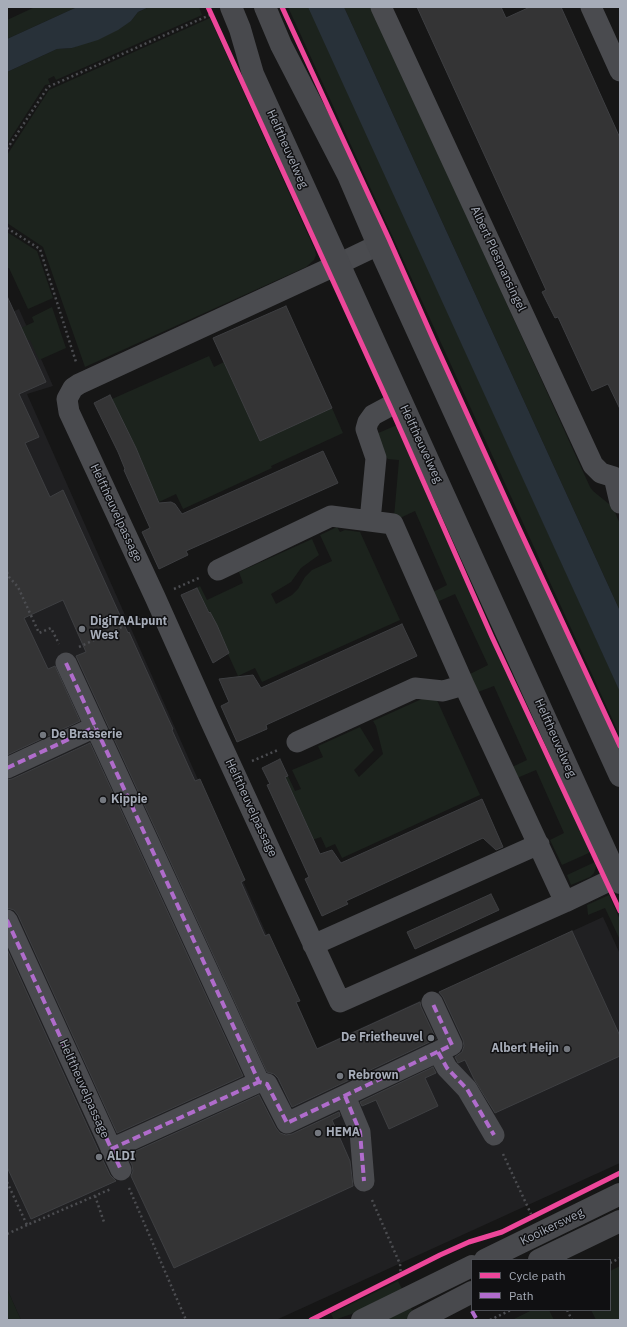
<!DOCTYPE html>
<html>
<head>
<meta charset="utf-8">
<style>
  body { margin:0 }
  #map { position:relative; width:627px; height:1327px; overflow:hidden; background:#161616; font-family:"IBM Plex Sans",sans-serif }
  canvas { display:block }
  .frame { position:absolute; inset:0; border:8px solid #a6acb8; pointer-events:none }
  .legend { position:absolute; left:471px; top:1259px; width:140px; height:52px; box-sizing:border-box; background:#101012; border:1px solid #4c4e54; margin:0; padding:5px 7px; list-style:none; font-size:12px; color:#a6acb8 }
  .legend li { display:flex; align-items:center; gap:8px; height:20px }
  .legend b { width:20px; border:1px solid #4c4e54 }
</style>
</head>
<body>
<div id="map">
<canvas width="627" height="1327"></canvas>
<div class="frame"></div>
<ul class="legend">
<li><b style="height:5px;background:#ed469a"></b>Cycle path</li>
<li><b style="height:5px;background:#b06ccc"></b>Path</li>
</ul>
</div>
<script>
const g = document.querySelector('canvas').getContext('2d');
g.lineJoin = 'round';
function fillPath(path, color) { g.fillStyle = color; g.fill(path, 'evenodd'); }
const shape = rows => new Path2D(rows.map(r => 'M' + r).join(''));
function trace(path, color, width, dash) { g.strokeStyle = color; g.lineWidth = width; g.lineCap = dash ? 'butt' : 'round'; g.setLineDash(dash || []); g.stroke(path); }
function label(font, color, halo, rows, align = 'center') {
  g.font = font + ' "IBM Plex Sans",sans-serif'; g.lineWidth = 3; g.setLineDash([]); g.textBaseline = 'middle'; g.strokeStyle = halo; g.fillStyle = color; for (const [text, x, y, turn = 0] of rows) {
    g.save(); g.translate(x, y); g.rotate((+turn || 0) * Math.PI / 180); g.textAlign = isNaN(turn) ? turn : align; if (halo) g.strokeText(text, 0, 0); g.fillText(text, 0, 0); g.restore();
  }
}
fillPath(shape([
  [19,309,53,386,27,394,317,1048,603,917,620,954,620,1163,276,1320,21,1320,7,1289,7,314]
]), '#202022');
fillPath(shape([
  [35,7,77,7,7,39,7,20],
  [149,7,199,7,202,15,56,80,54,76,48,79,50,84,45,85,7,144,7,72,57,49,72,48,131,21,138,12],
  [288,7,309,7,620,691,620,736],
  [344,7,372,7,590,487,593,491,609,504,614,510,620,524,620,611],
  [210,18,315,250,316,255,314,260,306,267,85,367,43,247,7,223,7,155,49,90],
  [7,232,37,251,53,298,28,309,9,268,7,268],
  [52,307,66,348,39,360,30,340,27,340,21,328,34,322,32,317],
  [209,356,214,367,224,362,260,441,332,408,343,433,271,466,272,468,183,509,176,494,159,502,141,462,142,461,138,453,112,399],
  [397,425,591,852,562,865,550,840,564,833,536,770,517,778,512,767,527,760,494,686,478,692,470,674,488,665,455,594,437,602,433,592,447,585,415,511,400,518,394,517,399,460,388,459,386,457,376,434],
  [337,527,340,532,345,530,360,532,400,620,262,682,255,668,238,676,228,654,229,653,197,588,200,586,207,600,243,583,239,572,312,539,319,555,301,568,291,582,271,594,276,604,292,595,298,589,305,577,312,570,332,561,320,535],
  [426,697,436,698,480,795,342,858,335,844,326,848,321,837,312,840,308,827,284,778,288,776,295,791,301,789,292,770,323,757,318,746,360,727,374,750,354,770,359,777,383,754,376,726,373,721],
  [595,862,596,867,594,873,590,877,571,885,567,875],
  [609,895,620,920,620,940,605,908,588,915,587,905],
  [620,1266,620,1320,596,1320,591,1310,610,1310,610,1271],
  [398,1281,404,1293,381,1304,334,1320,331,1314],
  [7,1289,21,1320,8,1320,7,1319],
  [408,1302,415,1316,407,1320,372,1320],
  [532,1310,549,1310,554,1320,512,1320]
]), '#1c231d');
fillPath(shape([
  [77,7,149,7,138,12,131,21,118,30,98,40,72,48,57,49,7,72,7,39],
  [308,7,344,7,620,611,620,692]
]), '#283139');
const building = shape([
  [417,7,501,7,506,18,530,7,561,7,620,138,620,409,608,384,592,391,558,317,555,318,542,292,546,290,417,7],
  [7,296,46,382,19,394,39,437,25,443,50,497,63,490,128,633,129,632,167,716,173,729,172,730,195,781,200,779,245,880,241,882,265,936,269,934,300,1001,296,1002,317,1049,420,1002,421,1007,436,1039,292,1107,278,1078,274,1074,267,1072,76,656,86,652,63,600,24,618,48,669,55,666,80,721,7,755,7,296],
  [286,306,332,408,260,441,213,338,286,306],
  [110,395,136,448,159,503,171,502,175,504,182,514,323,451,338,483,186,551,188,555,159,569,142,532,150,528,124,470,125,469,118,452,94,403,110,395],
  [197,588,209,613,210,612,217,625,229,653,213,663,181,595,197,588],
  [402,624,417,656,266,725,267,729,237,742,221,706,229,702,219,679,253,675,261,688,402,624],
  [90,743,243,1076,117,1133,18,915,14,910,7,908,7,780,12,779,90,743],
  [280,759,288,776,285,777,320,854,332,850,341,863,482,799,503,847,496,850,483,838,346,901,348,904,322,916,305,879,309,877,267,785,270,784,262,768,280,759],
  [491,894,499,910,415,949,407,932,491,894],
  [572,931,620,1036,620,1056,495,1113,474,1079,465,1060,458,1063,455,1057,462,1052,464,1046,463,1040,443,997,439,992,572,931],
  [7,949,100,1154,110,1175,116,1181,31,1219,7,1167,7,949],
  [433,1067,436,1073,425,1078,438,1106,389,1129,376,1100,362,1106,360,1102,433,1067],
  [259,1095,276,1128,280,1133,286,1135,292,1134,339,1112,340,1116,332,1120,350,1161,353,1186,174,1268,131,1176,133,1171,132,1165,127,1155,259,1095]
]);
fillPath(building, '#343435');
trace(building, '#3e3f42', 1);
trace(shape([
  [7,149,48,87,212,14],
  [7,228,40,249,76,362],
  [7,572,9,577,18,587,39,633,51,628,59,644],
  [174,589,199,578],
  [79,647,141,618],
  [252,761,278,750],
  [503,1154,531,1214],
  [7,1182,27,1225,111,1189],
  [129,1188,186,1320],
  [95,1196,104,1222],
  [372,1200,400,1264,401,1277],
  [7,1234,27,1225],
  [610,1263,620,1258],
  [567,1310,572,1320],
  [490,1320,511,1310]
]), '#4c4d51', 2.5, [2, 3]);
trace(shape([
  [381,7,593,465,601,473,614,477,620,503],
  [591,7,620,71],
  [378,245,328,269,79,384,73,388,67,399,69,412,155,597,210,720,340,1002,565,902,617,877],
  [401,400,373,415,368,422,366,429,376,458,370,521,393,524,464,685,565,902],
  [218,570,331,516,370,521],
  [66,663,259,1082,267,1084,287,1123,452,1045,432,1002],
  [297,742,415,688,443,691,464,685],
  [7,768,95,727],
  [7,920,121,1170],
  [313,945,539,844],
  [438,1052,447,1068,467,1089,494,1135],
  [345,1096,360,1132,364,1181],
  [111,1149,259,1082]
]), '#4a4b4f', 21);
trace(shape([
  [231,7,240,29,253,74,620,883],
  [265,7,281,45,348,175,378,245,620,776],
  [485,1260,620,1194],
  [539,1260,620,1221],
  [362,1320,472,1266],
  [418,1320,472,1292]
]), '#48494d', 22);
trace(shape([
  [66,663,259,1082,267,1084,287,1123,452,1045,432,1002],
  [7,768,95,727],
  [7,920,121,1170],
  [438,1052,447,1068,467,1089,494,1135],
  [345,1096,360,1132,364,1181],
  [111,1149,259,1082],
  [472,1311,477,1320]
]), '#b06ccc', 4, [8, 4]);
trace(shape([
  [208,7,390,406,492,637,620,911],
  [282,7,389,239,434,341,518,526,620,746],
  [311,1320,440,1255,469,1242,502,1232,620,1173]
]), '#ed469a', 5);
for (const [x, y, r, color] of [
  [82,629,4,"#74787f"],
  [43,735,4,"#74787f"],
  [103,800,4,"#74787f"],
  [431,1038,4,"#74787f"],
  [567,1049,4,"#74787f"],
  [340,1076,4,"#74787f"],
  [318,1133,4,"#74787f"],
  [99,1157,4,"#74787f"]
]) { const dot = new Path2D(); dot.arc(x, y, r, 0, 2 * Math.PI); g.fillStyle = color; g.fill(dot); trace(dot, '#101012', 1.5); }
label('12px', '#a6acb8', '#101012', [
  ["Helftheuvelweg",287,149,66],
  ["Albert Plesmansingel",498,259,65],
  ["Helftheuvelweg",421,444,65],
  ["Helftheuvelpassage",116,513,65],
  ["Helftheuvelweg",555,738,66],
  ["Helftheuvelpassage",251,808,65],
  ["Helftheuvelpassage",84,1089,66],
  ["Kooikersweg",552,1227,-26]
]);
label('bold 12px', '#a6acb8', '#101012', [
  ["DigiTAALpunt",90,622],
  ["West",90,636],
  ["De Brasserie",51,735],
  ["Kippie",111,800],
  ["De Frietheuvel",423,1038,"right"],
  ["Albert Heijn",559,1049,"right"],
  ["Rebrown",348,1076],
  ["HEMA",326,1133],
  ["ALDI",107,1157]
], 'left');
</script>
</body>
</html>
